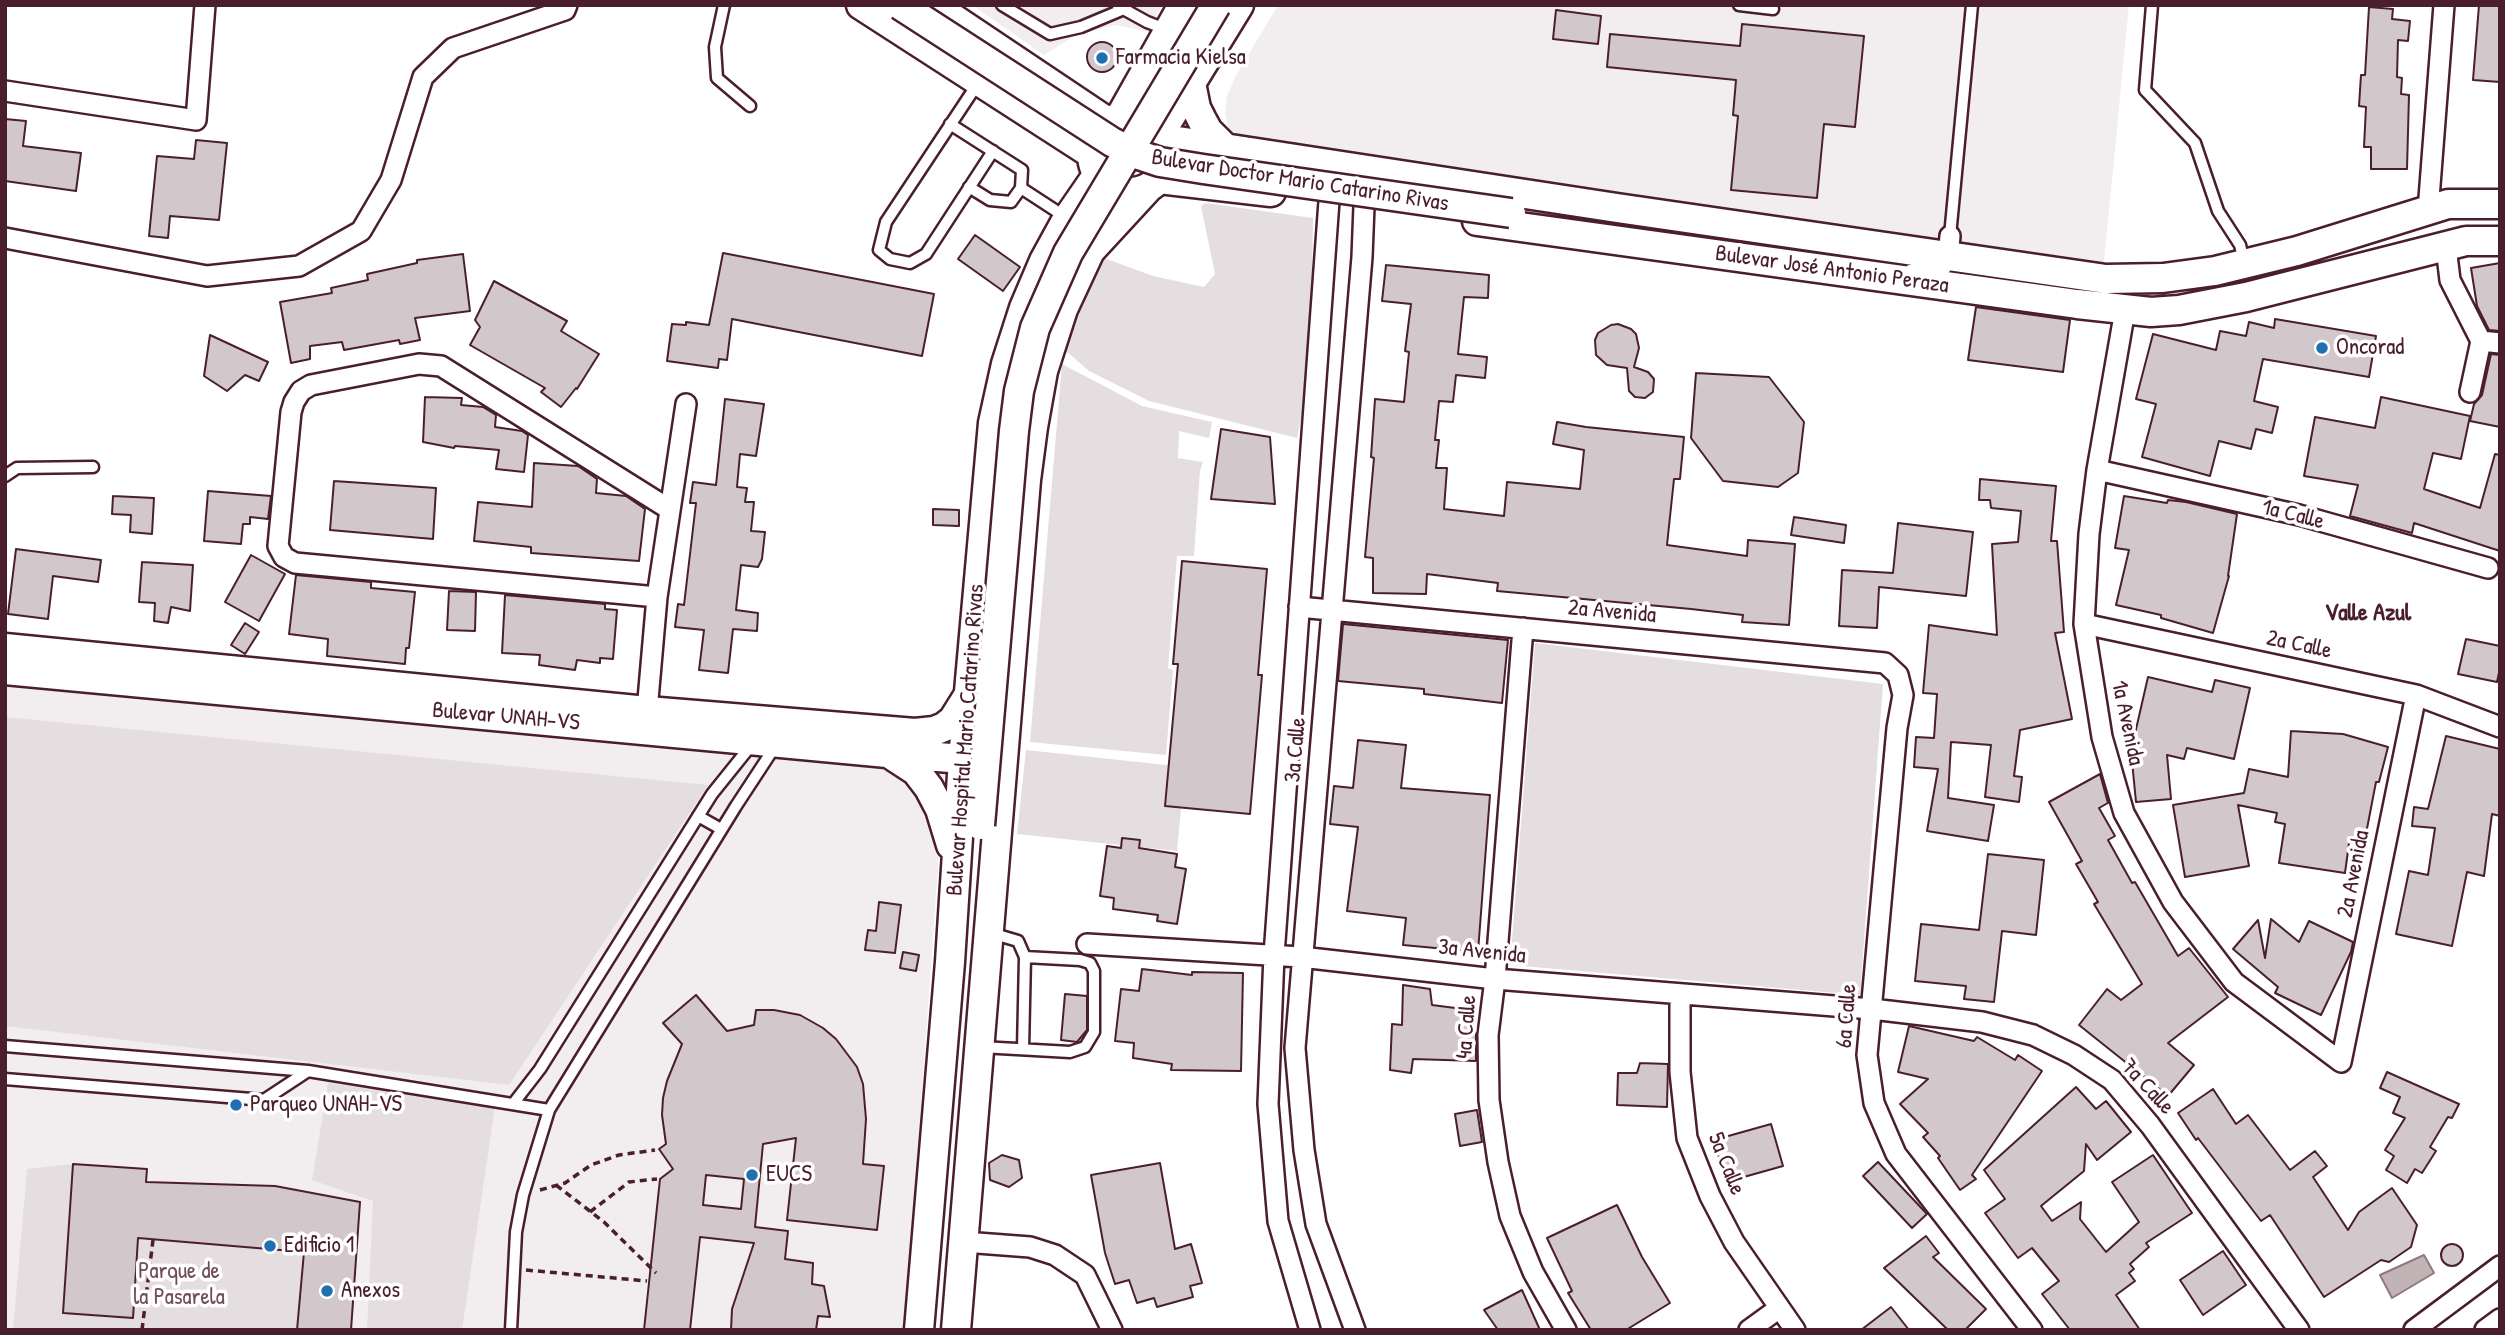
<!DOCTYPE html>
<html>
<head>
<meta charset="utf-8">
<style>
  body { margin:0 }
  #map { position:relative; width:2505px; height:1335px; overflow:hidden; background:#fff; font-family:"Patrick Hand",sans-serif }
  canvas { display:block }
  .frame { position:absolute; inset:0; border:7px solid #4a1f2b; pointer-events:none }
</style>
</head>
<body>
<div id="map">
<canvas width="2505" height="1335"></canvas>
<div class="frame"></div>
</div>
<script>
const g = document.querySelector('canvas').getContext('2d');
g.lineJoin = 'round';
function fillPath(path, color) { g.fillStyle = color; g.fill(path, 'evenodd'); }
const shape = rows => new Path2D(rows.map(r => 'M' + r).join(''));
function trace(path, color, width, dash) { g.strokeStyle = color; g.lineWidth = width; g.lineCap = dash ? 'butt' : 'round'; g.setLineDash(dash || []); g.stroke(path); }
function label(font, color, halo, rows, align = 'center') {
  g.font = font + ' "Patrick Hand",sans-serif'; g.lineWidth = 7; g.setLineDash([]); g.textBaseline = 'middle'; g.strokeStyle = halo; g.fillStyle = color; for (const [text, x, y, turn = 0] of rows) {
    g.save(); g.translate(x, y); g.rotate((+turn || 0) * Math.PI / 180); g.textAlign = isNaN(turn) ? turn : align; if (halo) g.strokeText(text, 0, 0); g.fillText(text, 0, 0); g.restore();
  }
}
fillPath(shape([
  [972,5,1162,5,1146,31,1115,25,1078,34,1044,55],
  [1278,5,2129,5,2104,262,1240,139,1229,130,1225,114,1227,96,1236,75],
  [5,676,945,769,905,1330,5,1330]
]), '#f2eeef');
fillPath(shape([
  [1205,203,1313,218,1312,287,1302,413,1297,438,1149,401,1089,371,1066,351,1076,316,1104,258,1153,276,1204,287,1215,274,1201,206],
  [1062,364,1142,406,1212,422,1209,438,1179,431,1178,458,1203,462,1200,471,1194,556,1177,556,1168,668,1173,670,1166,755,1030,742],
  [1535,643,1883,684,1860,995,1510,965],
  [5,717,708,785,509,1085,5,1026],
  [1026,750,1185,767,1177,851,1017,834],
  [328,1083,495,1107,462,1330,367,1330,373,1201,312,1180],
  [73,1164,63,1313,133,1318,138,1239,153,1240,304,1252,297,1330,13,1330,27,1169]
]), '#e5dee0');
const water = shape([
  [2424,1255,2434,1273,2392,1298,2380,1275,2424,1255]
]);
fillPath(water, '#c1b3b6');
trace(water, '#91787e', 2);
const building = shape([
  [2479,5,2500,5,2500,82,2473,80,2479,5],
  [2369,7,2393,9,2392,19,2410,21,2408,41,2398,40,2397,77,2402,78,2401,94,2409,95,2407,169,2371,169,2371,147,2364,147,2366,107,2359,106,2361,75,2365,75,2369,7],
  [1556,10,1601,16,1598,44,1553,39,1556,10],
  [1742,24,1864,36,1855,127,1824,124,1817,198,1731,190,1738,116,1733,115,1736,80,1607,67,1610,34,1740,46,1742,24],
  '1087 57a15 15 0 1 1 30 0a15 15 0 1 1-30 0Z',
  [5,119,26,121,23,146,81,153,76,191,5,181,5,119],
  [196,140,227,143,219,220,170,216,168,238,149,236,157,156,194,159,196,140],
  [975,235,1020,267,1003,291,958,259,975,235],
  [723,253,934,294,922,356,732,319,727,360,719,359,718,368,667,361,672,324,686,325,686,322,709,325,723,253],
  [463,254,470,311,415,318,420,340,400,344,399,340,344,350,342,342,310,346,310,359,291,363,280,302,332,293,331,288,368,280,367,274,417,263,417,260,463,254],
  [2500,263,2500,331,2489,330,2477,306,2471,268,2500,263],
  [1386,265,1489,275,1488,298,1464,297,1458,354,1487,357,1485,378,1456,375,1453,402,1439,401,1435,440,1439,440,1436,468,1447,468,1444,509,1504,516,1507,482,1580,489,1584,450,1553,444,1557,422,1586,427,1684,437,1680,479,1674,479,1667,545,1747,556,1748,540,1795,544,1789,625,1742,622,1743,615,1691,609,1497,591,1498,583,1427,574,1426,594,1373,593,1373,558,1365,557,1374,458,1371,457,1375,399,1404,402,1409,352,1405,351,1411,304,1382,301,1386,265],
  [494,281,567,321,561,331,599,354,577,389,576,388,561,407,541,392,545,388,470,345,480,327,475,320,494,281],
  [1976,307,2070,320,2063,372,1968,360,1976,307],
  [2275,319,2376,336,2369,377,2263,359,2254,401,2278,407,2272,433,2256,429,2251,449,2219,441,2210,476,2142,457,2156,404,2136,399,2153,334,2216,350,2220,331,2246,336,2249,322,2274,328,2275,319],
  [1618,324,1631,329,1636,334,1639,348,1634,367,1648,372,1654,379,1653,392,1645,398,1635,397,1629,391,1627,368,1607,365,1596,355,1595,340,1598,333,1611,325,1618,324],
  [210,335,268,362,259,381,245,375,227,391,204,376,210,335],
  [2491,354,2500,355,2500,427,2470,421,2474,404,2482,395,2491,354],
  [1696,373,1769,377,1804,422,1798,473,1778,487,1723,481,1691,438,1696,373],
  [425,397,462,398,461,405,483,407,496,415,495,427,522,431,528,435,524,472,496,469,499,450,455,446,454,448,423,442,425,397],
  [2381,397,2470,416,2461,459,2433,453,2424,489,2480,508,2495,454,2500,455,2500,551,2414,523,2412,533,2350,516,2358,485,2304,476,2315,417,2375,428,2381,397],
  [725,399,764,404,756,456,740,454,737,487,747,488,745,502,754,502,751,531,765,532,762,559,758,567,741,565,736,610,758,613,757,631,733,629,728,673,699,670,704,630,675,627,678,604,684,605,696,503,690,503,693,482,716,485,725,399],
  [1221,429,1270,437,1275,504,1211,499,1221,429],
  [534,463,578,466,597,479,596,493,626,496,645,509,639,561,531,553,531,547,474,541,478,502,532,507,534,463],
  [1980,479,2056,486,2051,541,2057,541,2064,632,2055,633,2072,719,2020,730,2014,776,2022,777,2019,802,1985,797,1991,745,1951,742,1948,798,1994,805,1988,841,1927,831,1938,769,1914,767,1916,737,1934,738,1937,694,1923,693,1929,625,1997,635,1992,544,2018,542,2021,511,1991,508,1990,500,1979,500,1980,479],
  [334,481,436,488,433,539,330,530,334,481],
  [208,491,271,496,268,519,250,517,250,524,243,524,241,544,204,541,208,491],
  [113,496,154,498,152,534,130,532,131,515,112,514,113,496],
  [2124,496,2167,503,2168,500,2186,502,2237,514,2228,576,2229,576,2213,633,2161,618,2161,615,2116,605,2129,550,2115,548,2124,496],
  [933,509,959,510,959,526,933,525,933,509],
  [1794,517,1846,525,1844,543,1791,535,1794,517],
  [1898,523,1973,532,1966,596,1879,587,1877,628,1839,626,1842,570,1893,573,1898,523],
  [16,549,101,560,98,582,53,576,48,619,8,614,16,549],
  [251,555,285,574,259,621,225,602,251,555],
  [1182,561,1267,569,1258,675,1262,675,1250,814,1165,806,1178,664,1173,664,1182,561],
  [142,562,193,565,190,611,171,607,168,623,154,621,155,603,139,602,142,562],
  [296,575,371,582,371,588,415,592,409,648,406,648,405,664,327,656,328,639,289,634,296,575],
  [449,591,476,592,475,631,447,630,449,591],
  [505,595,605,604,605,609,617,610,613,659,600,658,600,663,577,660,575,670,539,665,540,655,502,653,505,595],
  [245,623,259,632,245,654,231,645,245,623],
  [1343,624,1508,640,1502,703,1424,694,1424,689,1338,681,1343,624],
  [2466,639,2500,646,2500,668,2497,682,2458,674,2466,639],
  [2148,677,2212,692,2215,680,2250,688,2234,759,2187,748,2184,759,2167,755,2171,799,2136,802,2131,751,2148,677],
  [2291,731,2343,734,2388,747,2379,782,2376,782,2365,839,2350,836,2345,873,2279,863,2285,824,2275,822,2277,813,2238,805,2249,866,2185,877,2173,805,2244,793,2249,769,2288,777,2291,731],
  [2446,736,2500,749,2500,816,2492,814,2484,876,2467,872,2452,946,2396,934,2409,871,2428,875,2435,828,2412,826,2414,807,2428,809,2446,736],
  [1358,740,1406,745,1401,788,1490,795,1478,952,1403,945,1406,918,1347,911,1358,827,1330,824,1334,786,1353,788,1358,740],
  [2100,774,2108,803,2099,808,2115,836,2108,840,2132,883,2135,882,2178,956,2189,948,2228,997,2168,1043,2194,1065,2168,1096,2079,1025,2107,989,2121,1000,2142,984,2094,904,2098,902,2076,864,2082,861,2049,802,2100,774],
  [1122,838,1140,840,1139,848,1177,854,1175,867,1186,869,1177,924,1157,921,1158,915,1113,909,1114,898,1100,896,1107,846,1121,848,1122,838],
  [1988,854,2044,860,2036,935,2002,931,1994,1002,1964,999,1966,986,1915,981,1921,924,1979,930,1988,854],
  [879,902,901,905,895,953,865,950,868,930,876,931,879,902],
  [2271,919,2299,942,2309,921,2353,942,2351,952,2321,1015,2275,993,2278,987,2233,949,2258,920,2265,958,2271,919],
  [903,952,919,955,916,971,900,968,903,952],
  [1142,969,1192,975,1192,972,1243,973,1241,1071,1171,1070,1172,1064,1133,1058,1134,1043,1115,1041,1121,989,1139,991,1142,969],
  [1403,985,1430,989,1432,1005,1471,1010,1470,1031,1476,1033,1476,1061,1413,1059,1411,1073,1390,1070,1392,1024,1402,1025,1403,985],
  [1065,994,1087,996,1087,1030,1077,1042,1061,1040,1065,994],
  [696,995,727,1031,754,1025,756,1010,774,1010,800,1015,823,1028,836,1039,857,1067,863,1084,866,1119,863,1164,884,1166,877,1230,787,1220,796,1138,763,1144,755,1227,788,1231,785,1259,813,1263,812,1284,824,1286,830,1317,818,1316,816,1330,731,1330,732,1309,754,1243,700,1237,690,1330,644,1330,660,1179,673,1169,659,1149,666,1144,662,1115,663,1098,667,1081,682,1044,663,1023,696,995],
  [706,1175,744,1179,741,1209,703,1205,706,1175],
  [1909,1026,1974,1041,1977,1037,2015,1060,2018,1055,2042,1071,1972,1175,1976,1179,1960,1190,1938,1158,1940,1156,1923,1137,1928,1133,1900,1104,1928,1079,1898,1072,1909,1026],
  [1640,1063,1668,1064,1667,1107,1617,1105,1618,1073,1637,1073,1640,1063],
  [2387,1072,2459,1104,2452,1118,2448,1117,2430,1147,2436,1151,2422,1173,2415,1169,2407,1183,2386,1170,2394,1156,2385,1150,2405,1118,2393,1113,2400,1097,2380,1088,2387,1072],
  [2076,1087,2096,1109,2106,1101,2131,1132,2097,1160,2086,1144,2084,1171,2041,1206,2052,1221,2081,1202,2080,1219,2106,1252,2139,1222,2112,1182,2153,1155,2192,1213,2146,1243,2149,1247,2130,1264,2134,1269,2129,1273,2135,1281,2116,1295,2140,1330,2070,1330,2042,1294,2059,1281,2032,1248,2018,1258,1985,1213,2005,1199,1984,1170,2076,1087],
  [2213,1089,2236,1124,2248,1115,2290,1170,2315,1151,2327,1166,2313,1177,2348,1230,2359,1212,2392,1188,2417,1225,2411,1247,2389,1262,2381,1260,2324,1297,2270,1215,2261,1221,2198,1138,2196,1140,2178,1113,2213,1089],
  [1477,1110,1482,1142,1460,1146,1455,1114,1477,1110],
  [1771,1124,1783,1166,1726,1182,1714,1140,1771,1124],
  [1002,1155,1019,1160,1022,1178,1009,1187,990,1180,989,1163,1002,1155],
  [1878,1162,1927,1214,1912,1228,1863,1176,1878,1162],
  [1160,1163,1175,1249,1191,1244,1202,1283,1190,1286,1193,1297,1157,1307,1154,1298,1137,1303,1129,1280,1115,1284,1105,1253,1091,1175,1160,1163],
  [73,1164,147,1169,146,1182,275,1186,360,1202,351,1330,297,1330,304,1252,138,1238,133,1318,63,1313,73,1164],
  [1617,1205,1642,1257,1670,1303,1626,1330,1591,1330,1568,1293,1572,1291,1547,1238,1617,1205],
  [1926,1236,1939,1253,1933,1257,1986,1309,1965,1330,1948,1330,1884,1268,1926,1236],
  '2441 1255a11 11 0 1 1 22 0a11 11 0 1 1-22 0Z',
  [2223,1251,2246,1285,2203,1315,2180,1280,2223,1251],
  [1522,1290,1540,1330,1498,1330,1484,1310,1522,1290],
  [1891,1307,1909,1330,1861,1330,1891,1307]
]);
fillPath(building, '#d2c7cb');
trace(building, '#4a1f2b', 2);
const lane = shape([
  [724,5,715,47,717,78,750,106],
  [1002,5,1050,34,1081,27,1124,9,1127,5],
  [1739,5,1773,9],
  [2152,5,2145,90,2195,143,2218,211,2240,245,2244,261],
  [1118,6,1147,22,1168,30],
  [978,83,886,222,879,250,890,259,910,263,926,254,993,151],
  [950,124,1022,170,1021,188,1011,202,990,200,969,187],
  [1021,188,1067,218],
  [1950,236,1972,5],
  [5,476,17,468,93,467],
  [698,816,721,829],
  [5,1046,308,1071,549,1110],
  [981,1047,1070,1052,1085,1047,1094,1032,1094,971,1090,963,1080,960,1025,957,1018,941,991,933],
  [1023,1049,1025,957],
  [5,1079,264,1100,308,1071],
  [513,1104,540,1069,712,794,753,743],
  [511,1330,516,1232,523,1195,549,1110,736,806,776,745]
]);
const street = shape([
  [5,91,196,120,205,5],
  [2428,211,2444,5],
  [5,238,207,276,299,266,361,231,391,180,423,77,453,48,565,10,567,5],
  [2446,247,2450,280,2481,341,2500,343],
  [1912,274,1937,272,1948,258,1950,236],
  [2125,310,2097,470,2089,534,2084,624,2102,737,2124,813,2173,902,2234,982,2341,1062,2416,695],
  [2470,392,2481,341],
  [2097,470,2299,515,2488,568],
  [657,597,295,563,284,557,278,546,291,412,294,402,301,391,311,385,419,364,441,366,669,509],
  [1299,607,1885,663,1898,675,1903,695,1897,728,1867,1055,1874,1103,1896,1154,2032,1330],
  [2084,624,2416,695,2500,727],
  [1523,628,1495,979,1488,1035,1489,1100,1498,1162,1510,1216,1533,1272,1566,1330],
  [647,711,657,597,686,404],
  [1087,944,1301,957,1495,979,1872,1009,1982,1022,2033,1035,2074,1055,2112,1080,2150,1125,2299,1330],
  [1680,994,1680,1072,1687,1138,1710,1196,1734,1242,1795,1330],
  [964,1242,1030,1247,1055,1255,1085,1275,1112,1330],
  [1310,1330,1278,1221,1268,1104,1274,955,1329,201],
  [1355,1330,1316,1224,1304,1150,1295,1048,1362,257,1364,206,1358,181],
  [1749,1330,1778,1309],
  [2414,1330,2500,1266],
  [2485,1330,2500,1319]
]);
const secondary = shape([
  [861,5,1092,154],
  [933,5,1109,123],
  [1191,83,1196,108,1202,120,1208,131,1227,150],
  '1092 154a38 38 0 1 1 76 0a38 38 0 1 1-76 0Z',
  [1120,117,1183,5],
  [1161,132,1239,5],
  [1165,139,1617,208,2106,279,2163,278,2215,271,2297,251,2448,204,2500,204],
  [1159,179,1271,192],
  [1477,221,2077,304,2151,312,2179,310,2246,297,2466,241,2500,241],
  [5,648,647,711,915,733,934,731,944,727,953,720,968,696],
  [5,670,887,753,963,759,979,754],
  [890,754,916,771,929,788,940,809,951,845],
  [919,1330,950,962,963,759,993,423,1006,364,1024,308,1044,261,1067,219,1098,174],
  [956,1330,1026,480,1033,427,1043,371,1063,309,1090,251,1149,187]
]);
trace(lane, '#4a1f2b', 15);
trace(street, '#4a1f2b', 24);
trace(secondary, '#4a1f2b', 33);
trace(shape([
  [556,1185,604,1222,656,1273],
  [540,1190,565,1183,591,1165,619,1155,655,1150],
  [590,1212,629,1182,657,1179],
  [526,1270,647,1281],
  [142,1330,153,1240]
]), '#4a1f2b', 3.5, [7, 5]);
trace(lane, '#fff', 10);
trace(street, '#fff', 19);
trace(secondary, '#fff', 28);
const secondaryBridge = shape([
  [900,5,1112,142,1136,154,1160,162,1203,169,1511,213],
  [980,825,1014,431,1019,391,1035,328,1068,253,1216,5]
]);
trace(secondaryBridge, '#4a1f2b', 33, []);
trace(secondaryBridge, '#fff', 28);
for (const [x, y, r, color] of [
  [1102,58,7,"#1f6fb2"],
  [2322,348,7,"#1f6fb2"],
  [236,1105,7,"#1f6fb2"],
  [752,1175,7,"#1f6fb2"],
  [270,1246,7,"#1f6fb2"],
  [327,1291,7,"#1f6fb2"]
]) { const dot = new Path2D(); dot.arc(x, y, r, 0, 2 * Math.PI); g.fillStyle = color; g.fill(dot); trace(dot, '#fff', 2.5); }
label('23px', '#4a1f2b', '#fff', [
  ["Farmacia Kielsa",1116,58],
  ["Oncorad",2336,348],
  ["Parqueo UNAH-VS",250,1105],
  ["EUCS",766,1175],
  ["Edificio 1",284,1246],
  ["Anexos",341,1291]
], 'left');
label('23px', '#4a1f2b', '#fff', [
  ["Bulevar Doctor Mario Catarino Rivas",1300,181,9],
  ["Bulevar José Antonio Peraza",1832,270,8],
  ["1a Calle",2293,515,14],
  ["2a Avenida",1612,612,5],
  ["2a Calle",2299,645,12],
  ["Bulevar UNAH-VS",506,717,5],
  ["1a Avenida",2127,723,78],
  ["Bulevar Hospital Mario Catarino Rivas",966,740,-86],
  ["3a Calle",1296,750,-85],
  ["2a Avenida",2354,874,-79],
  ["3a Avenida",1482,952,6],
  ["6a Calle",1847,1016,-86],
  ["4a Calle",1467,1027,-86],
  ["7a Calle",2147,1087,47],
  ["5a Calle",1726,1164,68]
]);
label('23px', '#714f58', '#fff', [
  ["Parque de",179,1272],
  ["la Pasarela",179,1298]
]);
label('bold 24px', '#4a1f2b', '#fff', [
  ["Valle Azul",2368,614]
]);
</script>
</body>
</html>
